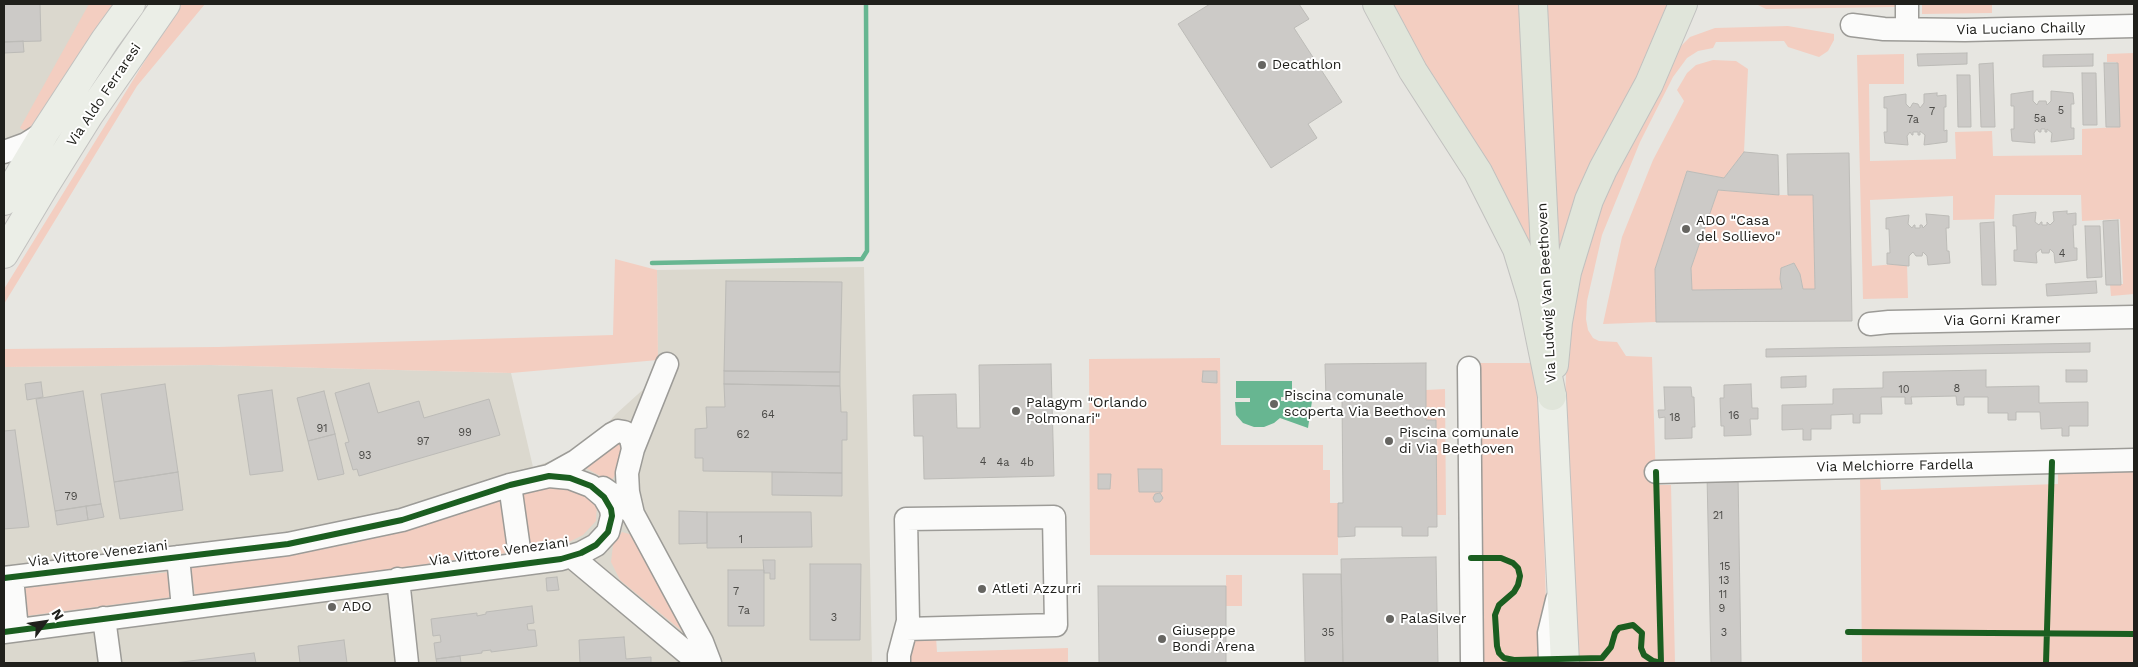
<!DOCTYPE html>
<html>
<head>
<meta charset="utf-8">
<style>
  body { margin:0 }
  #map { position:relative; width:2138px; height:667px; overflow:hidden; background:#e7e6e1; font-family:"Work Sans",sans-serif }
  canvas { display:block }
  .frame { position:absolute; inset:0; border:5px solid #20201c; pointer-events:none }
  .north { position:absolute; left:20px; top:597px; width:50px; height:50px; -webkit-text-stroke:4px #fff; paint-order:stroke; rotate:59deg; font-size:14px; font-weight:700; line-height:20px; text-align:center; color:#20201c }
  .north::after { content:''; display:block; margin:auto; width:18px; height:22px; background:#20201c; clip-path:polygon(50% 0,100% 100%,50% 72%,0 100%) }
</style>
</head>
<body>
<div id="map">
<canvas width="2138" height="667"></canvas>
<div class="frame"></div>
<div class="north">N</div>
</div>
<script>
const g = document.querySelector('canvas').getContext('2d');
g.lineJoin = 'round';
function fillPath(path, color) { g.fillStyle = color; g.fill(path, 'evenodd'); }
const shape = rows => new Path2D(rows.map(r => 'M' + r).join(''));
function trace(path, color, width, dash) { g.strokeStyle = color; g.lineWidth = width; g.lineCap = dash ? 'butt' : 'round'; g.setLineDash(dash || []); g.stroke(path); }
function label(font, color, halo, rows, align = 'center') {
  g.font = font + ' "Work Sans",sans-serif'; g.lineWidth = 4; g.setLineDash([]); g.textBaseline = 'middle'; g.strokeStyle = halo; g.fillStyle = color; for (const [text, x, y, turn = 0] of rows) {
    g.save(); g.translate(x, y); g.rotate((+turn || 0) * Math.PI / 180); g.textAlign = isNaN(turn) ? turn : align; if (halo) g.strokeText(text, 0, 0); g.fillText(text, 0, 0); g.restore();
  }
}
fillPath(shape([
  [4,4,123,4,27,142,4,142],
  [864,267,872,663,4,663,4,367,210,365,511,373,533,467,583,450,616,414,658,376,657,270]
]), '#dbd8ce');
fillPath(shape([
  [89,4,115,4,30,134,20,128],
  [180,4,205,4,137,86,4,304,4,289],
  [1385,4,1520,4,1536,286],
  [1541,4,1676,4,1557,307],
  [1756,4,1895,4,1895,7,1766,9],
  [1922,4,1992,4,1992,13,1922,14],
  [1788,26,1834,34,1834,40,1828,51,1819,57,1788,47,1784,41,1716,42,1713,48,1698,51,1687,58,1673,77,1640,142,1602,235,1587,301,1586,319,1588,330,1593,338,1599,341,1617,342,1626,356,1652,357,1656,485,1671,485,1675,663,1577,663,1565,404,1566,374,1575,285,1595,209,1675,53,1683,44,1690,37,1715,28],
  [2134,53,2134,294,2111,296,2110,284,2123,284,2120,219,2082,221,2081,195,1995,195,1994,219,1953,220,1953,196,1870,200,1872,266,1907,263,1908,298,1863,299,1857,55,1904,54,1904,84,1869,84,1870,161,1956,159,1955,132,1992,131,1993,156,2082,155,2082,129,2119,127,2116,62,2107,62,2107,54],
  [1713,60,1736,61,1748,69,1744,152,1724,178,1687,171,1655,269,1656,322,1603,324,1622,237,1653,160,1684,101,1677,90,1687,73,1696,65],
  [1718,190,1779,195,1813,195,1815,289,1803,289,1800,274,1793,263,1781,268,1780,279,1782,289,1692,290,1691,268],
  [615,259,657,270,658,360,511,373,210,365,4,367,4,349,218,347,613,335],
  [1220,358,1221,445,1323,445,1323,470,1330,470,1330,503,1338,503,1338,555,1090,555,1089,359],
  [1480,363,1539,363,1546,604,1542,663,1483,663],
  [1445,389,1446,515,1437,515,1436,420,1426,420,1426,390],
  [617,442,627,453,611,482,584,467],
  [2134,469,2134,663,1862,663,1860,474,1880,474,1881,490,2058,484,2058,471],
  [563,484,583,490,597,504,596,521,583,535,561,546,530,549,522,494],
  [505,499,513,552,195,596,191,568,352,544],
  [622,532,629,534,636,541,682,631,620,580,611,562,613,545],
  [170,572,172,597,26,616,24,588],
  [1226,575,1242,575,1242,606,1226,606],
  [936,637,937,652,1068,648,1068,663,908,663,915,640]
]), '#f3cec1');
fillPath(shape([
  [1236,381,1292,381,1292,397,1281,397,1281,401,1312,401,1308,428,1280,418,1274,423,1264,427,1254,427,1243,423,1236,415,1235,402,1250,402,1250,398,1236,398]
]), '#67b691');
trace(shape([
  [652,263,862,259,867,251,866,4]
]), '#67b691', 4.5);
const building = shape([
  [4,4,40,4,41,41,4,42,4,4],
  [1210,4,1299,4,1309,19,1294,28,1342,102,1308,124,1317,138,1271,168,1178,24,1210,4],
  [23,41,24,52,4,53,4,42,23,41],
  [1967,53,1967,64,1918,66,1917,54,1967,53],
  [2093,54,2093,66,2043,67,2043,55,2093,54],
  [1993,63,1995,127,1981,127,1979,64,1993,63],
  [2104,63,2118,63,2120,127,2106,127,2104,63],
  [2082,73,2096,73,2097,125,2083,125,2082,73],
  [1957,75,1970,75,1971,127,1958,127,1957,75],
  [2033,91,2033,101,2037,105,2039,101,2046,101,2047,105,2051,101,2051,91,2073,93,2074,104,2071,104,2071,128,2074,128,2074,139,2051,142,2052,133,2047,129,2047,132,2045,132,2045,129,2041,129,2041,132,2039,132,2037,129,2034,133,2035,143,2012,141,2011,129,2014,129,2014,106,2011,106,2011,94,2033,91],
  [1937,93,1937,96,1946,95,1946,107,1944,107,1944,131,1947,130,1947,142,1924,145,1925,135,1920,131,1920,135,1918,135,1918,132,1913,132,1913,135,1912,135,1910,132,1907,136,1908,145,1885,143,1884,132,1887,132,1887,108,1884,108,1884,97,1906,94,1906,104,1910,108,1913,103,1918,104,1920,108,1924,103,1924,94,1937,93],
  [1744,152,1778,155,1779,195,1718,190,1691,268,1692,290,1782,289,1780,279,1781,268,1794,263,1800,274,1803,289,1815,289,1813,195,1788,195,1787,154,1849,153,1852,321,1656,322,1655,269,1687,171,1724,178,1744,152],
  [2067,211,2067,214,2076,213,2076,225,2073,225,2074,248,2077,248,2077,260,2055,263,2054,253,2050,249,2049,253,2042,253,2041,249,2036,253,2037,263,2014,261,2014,250,2017,250,2016,226,2013,226,2013,215,2036,212,2035,222,2039,225,2041,222,2042,222,2042,225,2047,225,2047,222,2050,225,2054,221,2053,212,2067,211],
  [1926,214,1949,216,1949,228,1946,228,1947,251,1949,251,1950,263,1928,265,1927,256,1923,252,1922,256,1916,256,1913,252,1909,256,1909,266,1887,264,1887,253,1890,253,1889,229,1886,229,1886,218,1909,215,1908,224,1912,228,1914,225,1915,225,1915,228,1920,228,1920,225,1922,225,1923,228,1927,224,1926,214],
  [2118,220,2121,285,2106,285,2103,221,2118,220],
  [1994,222,1996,285,1982,285,1980,223,1994,222],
  [2085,226,2100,226,2102,277,2087,278,2085,226],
  [726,281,842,282,840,372,724,371,726,281],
  [2096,281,2097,293,2047,296,2046,284,2096,281],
  [2090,343,2090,352,1766,357,1766,349,2090,343],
  [1426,363,1426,420,1436,420,1437,527,1428,527,1428,536,1402,536,1402,527,1355,527,1355,536,1338,537,1338,503,1343,503,1342,399,1326,399,1325,364,1426,363],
  [1051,364,1054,476,924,479,923,436,914,436,913,395,956,394,957,428,980,428,979,365,1051,364],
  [1986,370,1986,387,2039,386,2039,403,2088,402,2088,426,2069,426,2069,436,2062,436,2062,428,2041,429,2040,412,2016,412,2016,420,2008,420,2008,413,1988,413,1988,397,1964,397,1964,405,1957,405,1956,396,1911,397,1912,404,1905,404,1905,397,1881,397,1882,414,1860,414,1860,423,1853,423,1853,414,1831,415,1831,429,1811,429,1811,440,1803,440,1803,429,1782,430,1782,405,1833,404,1833,389,1883,388,1883,372,1986,370],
  [2066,370,2087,370,2087,382,2066,382,2066,370],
  [724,371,840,372,840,386,724,384,724,371],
  [1203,371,1217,371,1217,383,1202,382,1203,371],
  [1806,376,1806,387,1781,388,1781,377,1806,376],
  [41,382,43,397,27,400,25,384,41,382],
  [369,383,378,413,419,401,424,418,489,399,500,435,359,476,357,469,353,470,345,443,349,442,335,393,369,383],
  [165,384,178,472,114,482,101,394,165,384],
  [724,384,840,386,841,412,847,412,847,440,842,440,842,473,703,471,703,458,695,458,695,429,707,428,706,407,725,407,724,384],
  [1751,384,1752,408,1758,408,1758,419,1750,419,1751,435,1724,436,1724,426,1721,426,1720,398,1724,398,1724,385,1751,384],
  [1664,387,1691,387,1692,397,1694,397,1695,427,1692,427,1692,438,1665,439,1665,417,1659,418,1658,410,1665,410,1664,387],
  [272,390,283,471,250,475,238,395,272,390],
  [83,391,101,504,55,511,36,399,83,391],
  [324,391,335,434,308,441,297,398,324,391],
  [15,430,29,527,4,529,4,431,15,430],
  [335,434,344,474,318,480,308,441,335,434],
  [1138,469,1162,469,1162,492,1139,492,1138,469],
  [178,472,183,510,120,519,114,482,178,472],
  [772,472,842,473,842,496,772,495,772,472],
  [1098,474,1111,474,1110,489,1098,489,1098,474],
  [1738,474,1741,663,1711,663,1707,475,1738,474],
  [1160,493,1163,498,1160,502,1155,502,1153,498,1155,494,1160,493],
  [101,504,104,517,88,520,86,506,101,504],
  [86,506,88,520,57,525,55,511,86,506],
  [679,511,707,512,707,543,679,544,679,511],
  [707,512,811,512,812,547,707,548,707,512],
  [1436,557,1438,663,1343,663,1341,559,1436,557],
  [763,560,775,560,775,579,770,579,770,573,764,573,763,560],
  [810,564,861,564,860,640,810,640,810,564],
  [728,570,764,570,764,626,728,626,728,570],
  [1303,574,1341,574,1343,663,1305,663,1303,574],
  [557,577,559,590,547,591,546,578,557,577],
  [1098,586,1226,586,1226,663,1099,663,1098,586],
  [532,606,534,623,527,624,528,630,535,630,537,646,491,652,491,650,482,651,482,653,436,659,434,643,441,642,440,635,433,636,431,619,477,613,477,616,486,614,486,612,532,606],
  [624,637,626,659,651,657,651,663,580,663,579,640,624,637],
  [344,640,347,663,300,663,298,646,344,640],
  [254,653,256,663,174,663,254,653],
  [460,656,461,663,437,663,436,659,460,656]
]);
fillPath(building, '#cccac7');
trace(building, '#bcbbb7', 1);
const minor = shape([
  [1907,4,1907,29],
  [1852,25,1884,29,1965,30,2134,26],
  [4,152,26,144,45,132],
  [1870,324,1889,322,2134,317],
  [1469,368,1472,663],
  [633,449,667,364],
  [1656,472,2134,460],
  [549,476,576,461,612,434,618,431,624,432,630,436,632,443,633,449,627,473,628,492,633,514],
  [510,485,521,563],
  [603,488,619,499,633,514,702,642,710,663],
  [571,556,699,663],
  [178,557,183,608],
  [12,577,17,630],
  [4,578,288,544,402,520,510,485,549,476,570,478,591,486,604,497,611,509,612,516,608,532,596,545,581,553,561,559,4,632],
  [398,579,407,663],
  [104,618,110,663],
  [899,663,899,655,908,621,906,519,1054,517,1056,625,906,629],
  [1550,663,1549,633,1557,600]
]);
const major = shape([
  [4,201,45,132,105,40,131,4],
  [4,254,44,187,89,115,166,4],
  [1552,396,1565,663]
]);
const highway = shape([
  [1377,4,1413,71,1478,172,1517,249,1532,298,1552,396],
  [1533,4,1548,312],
  [1554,365,1558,322,1567,272,1589,200,1603,169,1649,84,1683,4]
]);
trace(minor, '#9c9b97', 25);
trace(major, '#c1c1bf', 30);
trace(highway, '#c1c1bf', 30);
trace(minor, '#fbfbfa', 22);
trace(major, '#ebeee7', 28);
trace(highway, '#e0e5da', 28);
trace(shape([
  [1471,558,1501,558,1513,563,1518,568,1520,576,1518,585,1514,592,1499,605,1495,615,1497,646,1499,653,1504,658,1514,660,1602,658,1611,647,1615,633,1619,628,1633,625,1642,633,1641,648,1644,655,1653,661,1661,663,1656,472],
  [4,578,288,544,402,520,510,485,549,476,570,478,591,486,604,497,611,509,612,516,608,532,596,545,581,553,561,559,4,632],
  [1848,632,2134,634],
  [2046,663,2052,462]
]), '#1b5e20', 6);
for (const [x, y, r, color] of [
  [1262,65,5,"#666561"],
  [1686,229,5,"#666561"],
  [1274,404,5,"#666561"],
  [1016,411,5,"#666561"],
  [1389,441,5,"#666561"],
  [982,589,5,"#666561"],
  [332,607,5,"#666561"],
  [1390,619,5,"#666561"],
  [1162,639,5,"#666561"]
]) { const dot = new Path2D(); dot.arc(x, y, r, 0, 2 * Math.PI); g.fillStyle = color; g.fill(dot); trace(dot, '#fff', 2); }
label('11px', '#4b4a47', null, [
  ["5",2061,111],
  ["7",1932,112],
  ["5a",2040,119],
  ["7a",1913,120],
  ["4",2062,254],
  ["8",1957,389],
  ["10",1904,390],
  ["64",768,415],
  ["16",1734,416],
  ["18",1675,418],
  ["91",322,429],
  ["99",465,433],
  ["62",743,435],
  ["97",423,442],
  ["93",365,456],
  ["4",983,462],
  ["4a",1003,463],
  ["4b",1027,463],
  ["79",71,497],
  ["21",1718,516],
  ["1",741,540],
  ["15",1725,567],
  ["13",1724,581],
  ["7",736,592],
  ["11",1723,595],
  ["9",1722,609],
  ["7a",744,611],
  ["3",834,618],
  ["35",1328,633],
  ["3",1724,633]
]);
label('14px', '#20201c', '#fff', [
  ["Via Luciano Chailly",2021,29,-1],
  ["Via Aldo Ferraresi",104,95,-56],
  ["Via Ludwig Van Beethoven",1547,293,-93],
  ["Via Gorni Kramer",2002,320,-1],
  ["Via Melchiorre Fardella",1895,466,-1],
  ["Via Vittore Veneziani",499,552,-8],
  ["Via Vittore Veneziani",98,554,-7]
]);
label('14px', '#20201c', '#fff', [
  ["Decathlon",1272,65],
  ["ADO \"Casa",1696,221],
  ["del Sollievo\"",1696,237],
  ["Piscina comunale",1284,396],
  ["scoperta Via Beethoven",1284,412],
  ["Palagym \"Orlando",1026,403],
  ["Polmonari\"",1026,419],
  ["Piscina comunale",1399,433],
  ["di Via Beethoven",1399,449],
  ["Atleti Azzurri",992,589],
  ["ADO",342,607],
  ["PalaSilver",1400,619],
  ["Giuseppe",1172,631],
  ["Bondi Arena",1172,647]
], 'left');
</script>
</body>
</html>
